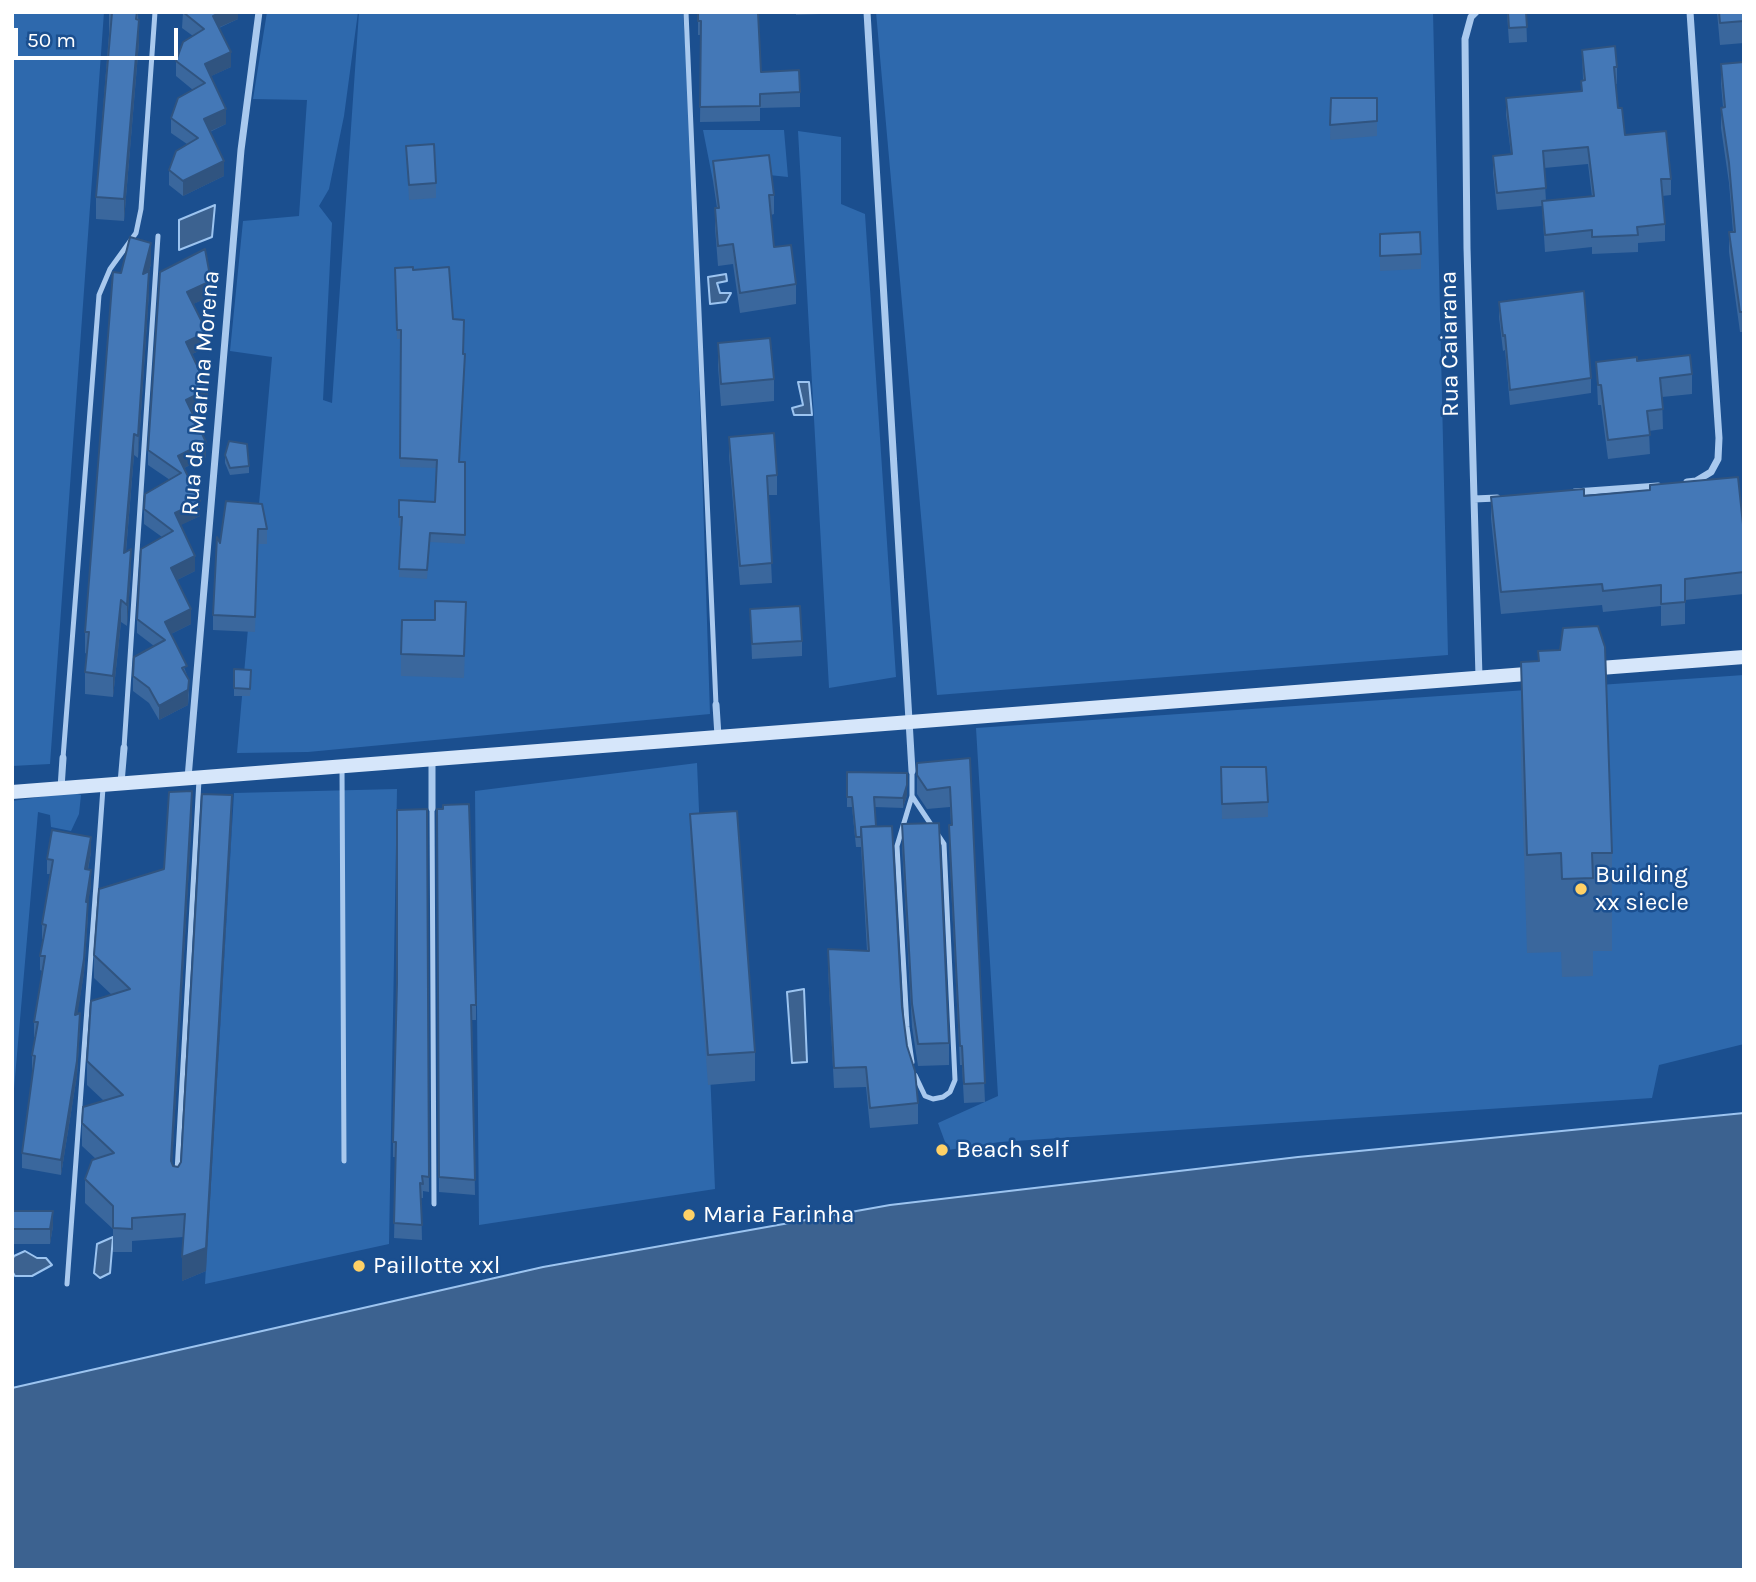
<!DOCTYPE html>
<html>
<head>
<meta charset="utf-8">
<style>
  body { margin:0 }
  #map { position:relative; width:1756px; height:1582px; overflow:hidden; background:#1b4f8f; font-family:Karla,sans-serif }
  canvas { display:block }
  .frame { position:absolute; inset:0; border:14px solid #fff; pointer-events:none }
  .scale { position:absolute; left:14px; top:28px; width:164px; height:32px; box-sizing:border-box; border:4px solid #fff; border-top:0; padding-left:9px; font-size:21px; line-height:24px; white-space:nowrap; color:#fff; -webkit-text-stroke:5px #1b4f8f; paint-order:stroke }
</style>
</head>
<body>
<div id="map">
<canvas width="1756" height="1582"></canvas>
<div class="frame"></div>
<div class="scale">50 m</div>
</div>
<script>
const g = document.querySelector('canvas').getContext('2d');
g.lineJoin = 'round';
function fillPath(path, color) { g.fillStyle = color; g.fill(path, 'evenodd'); }
const shape = rows => new Path2D(rows.map(r => 'M' + r).join(''));
function trace(path, color, width, dash) { g.strokeStyle = color; g.lineWidth = width; g.lineCap = dash ? 'butt' : 'round'; g.setLineDash(dash || []); g.stroke(path); }
function label(font, color, halo, rows, align = 'center') {
  g.font = font + ' Karla,sans-serif'; g.lineWidth = 5; g.setLineDash([]); g.textBaseline = 'middle'; g.strokeStyle = halo; g.fillStyle = color; for (const [text, x, y, turn = 0] of rows) {
    g.save(); g.translate(x, y); g.rotate((+turn || 0) * Math.PI / 180); g.textAlign = isNaN(turn) ? turn : align; if (halo) g.strokeText(text, 0, 0); g.fillText(text, 0, 0); g.restore();
  }
}
fillPath(shape([
  [12,12,104,12,50,764,12,766],
  [267,12,358,12,344,116,329,189,319,206,332,223,323,400,332,403,359,12,683,12,691,131,710,714,308,752,237,753,272,357,230,351,243,221,299,216,307,100,253,99],
  [876,12,1433,12,1448,655,937,695],
  [703,130,784,130,788,177,769,175,713,181],
  [798,131,841,137,841,204,865,214,896,677,829,688],
  [1744,675,1744,1044,1659,1065,1652,1098,1000,1142,948,1150,938,1123,998,1096,976,728],
  [697,763,715,1189,479,1225,475,791],
  [397,789,389,1244,205,1284,234,793],
  [64,790,81,795,79,814,71,831,51,827,50,815,38,812,12,1112,12,801,40,797]
]), '#2e69ad');
const water = shape([
  [215,205,212,237,179,250,179,220,215,205],
  [726,274,727,281,717,283,720,293,731,293,726,302,710,304,708,277,726,274],
  [798,382,809,382,812,415,794,415,792,408,803,405,798,382],
  [804,989,807,1062,792,1063,787,992,804,989],
  [1744,1113,1744,1570,12,1570,12,1388,543,1267,890,1205,1298,1157,1744,1113],
  [113,1237,110,1273,100,1278,94,1273,97,1244,113,1237],
  [25,1251,37,1258,46,1258,52,1265,32,1276,15,1276,12,1271,12,1260,14,1256,25,1251]
]);
fillPath(water, '#3c6290');
trace(water, '#9cc4f0', 2);
trace(shape([
  [686,12,716,705],
  [124,748,158,236],
  [63,758,99,295,110,269,136,233,141,209,155,12],
  [342,767,344,1161],
  [912,796,944,844,955,1080,950,1092,943,1097,933,1099,925,1096,915,1075],
  [432,808,434,1204],
  [912,1062,907,1027,897,846,912,796,912,771],
  [177,1172,199,780],
  [67,1284,103,788]
]), '#a9c9ee', 5);
trace(shape([
  [867,12,912,771],
  [1476,12,1471,17,1465,39,1467,248,1479,677],
  [1687,482,1696,481,1711,472,1718,459,1719,438,1690,12],
  [1575,492,1658,486],
  [1474,499,1497,498],
  [716,705,718,736],
  [432,760,432,808],
  [188,778,241,150,259,12],
  [121,783,124,748],
  [61,788,63,758]
]), '#a9c9ee', 7);
trace(shape([
  [1587,669,1744,657],
  [12,792,1539,673]
]), '#d6e6fa', 14);
fillPath(shape([
  [109,12,138,12,139,42,124,221,96,219,96,197,109,34],
  [183,12,238,12,238,19,219,28,231,67,211,76,226,124,210,132,224,176,183,196,169,185,169,170,187,144,171,133,171,118,193,90,176,76,176,61,193,36,182,28],
  [698,12,761,72,800,92,800,107,760,108,760,121,700,122,701,35,698,35],
  [796,12,845,12,845,13,796,15],
  [1507,12,1526,12,1527,42,1509,43],
  [1717,12,1744,12,1744,43,1720,45],
  [1582,50,1617,67,1617,84,1616,84,1618,108,1625,135,1671,179,1671,195,1662,196,1665,224,1665,241,1638,243,1638,252,1592,254,1592,247,1545,252,1542,206,1497,210,1493,173,1493,156,1511,154,1506,115,1506,98,1581,91,1581,81,1583,80],
  [1588,164,1592,197,1546,201,1544,168],
  [1744,62,1744,332,1740,332,1729,252,1729,232,1733,232,1729,183,1721,128,1721,108,1723,107,1721,84,1721,64],
  [1331,98,1377,98,1377,136,1330,140],
  [406,146,436,183,436,198,409,200],
  [713,161,774,195,774,214,771,215,774,247,796,284,796,304,740,313,733,264,718,266,715,228,715,208,717,208,713,181],
  [1380,234,1421,254,1421,269,1380,271],
  [151,264,149,271,149,292,138,458,134,455,126,552,131,570,127,626,121,622,113,697,85,694,85,672,87,654,85,653,85,632,121,273],
  [395,268,459,462,465,462,465,544,430,542,427,579,399,577,402,526,399,526,399,500,435,502,437,468,400,467,401,339,397,339],
  [160,272,211,296,193,304,207,347,192,354,208,404,192,412,206,457,184,468,200,516,180,525,195,571,177,580,191,624,171,634,187,675,189,695,188,705,159,720,149,703,133,691,133,676,154,646,137,633,137,619,162,537,144,524,144,509,170,480,148,465,148,450],
  [1499,302,1591,378,1591,393,1510,405,1505,350,1503,351,1499,317],
  [718,343,774,379,774,401,721,406,718,366],
  [1637,361,1692,374,1692,394,1662,397,1663,429,1649,431,1650,454,1608,459,1601,405,1598,405,1596,362],
  [729,437,777,475,777,495,768,495,772,583,740,585,729,456],
  [225,455,249,466,249,473,230,475,225,463],
  [1584,496,1744,534,1744,594,1685,600,1685,624,1661,626,1661,606,1603,612,1602,605,1501,614,1491,519,1491,497],
  [226,501,267,529,267,544,258,544,255,632,213,630,213,615,220,543],
  [750,609,802,641,802,656,752,659],
  [466,624,464,678,401,676,401,654],
  [1538,651,1612,853,1612,951,1593,951,1593,976,1562,977,1561,952,1527,953,1521,760,1521,662,1538,661],
  [234,669,251,670,250,696,234,696],
  [970,758,985,1102,964,1103,962,1065,960,1065,949,844,949,825,951,825,950,807,927,809,917,794,917,763],
  [847,772,907,795,903,808,875,807,876,826,907,1046,918,1103,918,1124,870,1128,866,1087,834,1088,828,969,828,949,867,951,861,847,856,847,852,807,847,807],
  [1221,782,1268,802,1268,817,1222,819],
  [427,809,429,1192,423,1191,423,1198,421,1198,422,1240,394,1238,396,1157,393,1157,393,1142],
  [437,809,476,1005,476,1020,472,1020,475,1195,439,1192],
  [192,814,172,1164,173,1166,178,1167,181,1162,232,819,206,1271,182,1281,183,1237,132,1241,132,1252,113,1252,113,1229,85,1203,85,1179,96,1159,82,1146,82,1123,104,1101,87,1085,87,1061,112,995,94,978,94,955,164,869],
  [690,814,755,1052,755,1081,708,1085,690,844],
  [902,824,949,1043,949,1065,918,1066,912,1027,902,846],
  [91,852,88,870,91,885,88,901,88,916,84,973,77,1014,80,1028,77,1075,61,1175,22,1168,22,1153,33,1070,32,1070,32,1055,35,1037,34,1037,34,1022,42,971,40,970,40,956,43,939,42,939,42,924,50,874,47,874,47,859],
  [12,1211,53,1226,50,1244,12,1244]
]), '#3a679d');
fillPath(shape([
  [220,12,238,12,238,19,213,30,213,16],
  [139,20,139,42,124,221,124,199],
  [231,52,231,67,205,79,205,64],
  [226,109,226,124,204,134,204,119],
  [224,161,224,176,183,196,183,181],
  [151,243,151,264,149,271,149,292,138,458,143,274],
  [211,281,211,296,187,307,187,292],
  [207,332,207,347,186,357,186,342],
  [208,389,208,404,186,415,186,400],
  [134,434,134,455,124,574,124,553],
  [206,442,206,457,178,471,178,456],
  [200,501,200,516,175,528,175,513],
  [131,549,131,570,127,626,127,605],
  [195,556,195,571,171,583,171,568],
  [121,600,121,622,113,697,113,676],
  [191,609,191,624,165,637,165,622],
  [189,680,188,705,159,720,159,706],
  [907,785,907,795,903,808,903,798],
  [192,791,192,814,171,1185,171,1161],
  [232,795,232,819,206,1271,182,1281,182,1257],
  [91,837,91,852,85,884,85,869],
  [91,870,91,885,86,917,86,902],
  [88,901,84,973,75,1030,75,1015],
  [80,1013,77,1075,61,1175,61,1160],
  [53,1211,53,1226,50,1244,50,1229]
]), '#305480');
const building = shape([
  [109,12,137,12,136,19,139,20,124,199,96,197,112,13,109,12],
  [183,12,220,12,213,16,231,52,205,64,226,109,204,119,224,161,183,181,169,170,176,151,198,138,171,118,178,98,205,83,176,61,183,42,204,29,183,12],
  [698,12,758,12,761,72,799,70,800,92,760,94,760,106,700,107,701,21,698,21,698,12],
  [1508,12,1526,12,1527,27,1509,28,1508,12],
  [1719,12,1744,12,1744,21,1720,23,1719,12],
  [1615,46,1617,67,1614,67,1618,108,1622,108,1625,135,1666,131,1671,179,1661,179,1665,224,1637,227,1638,235,1592,237,1592,230,1545,235,1542,201,1594,196,1588,147,1543,151,1546,188,1497,193,1493,156,1512,154,1506,98,1582,91,1581,81,1585,80,1582,50,1615,46],
  [1744,62,1744,312,1740,312,1729,232,1735,232,1729,163,1721,108,1725,107,1721,64,1744,62],
  [1331,98,1377,98,1377,121,1330,125,1331,98],
  [434,144,436,183,409,185,406,146,434,144],
  [769,155,774,195,769,195,774,247,791,245,796,284,740,293,733,244,718,246,715,208,719,208,713,161,769,155],
  [1420,232,1421,254,1380,256,1380,234,1420,232],
  [130,237,151,243,143,274,149,271,138,436,134,434,124,553,131,549,127,605,121,600,113,676,85,672,89,632,85,632,113,272,121,273,130,237],
  [205,249,211,281,187,292,207,332,186,342,208,389,186,400,206,442,178,456,200,501,175,513,195,556,171,568,191,609,165,622,187,666,182,668,189,680,188,690,159,706,149,688,133,676,134,657,165,640,137,619,141,549,173,531,144,509,145,494,181,473,148,450,160,272,205,249],
  [413,267,413,270,449,267,453,319,464,320,463,354,465,354,459,462,465,462,465,535,430,533,427,570,399,569,402,517,399,517,399,500,435,502,437,460,400,458,401,330,397,330,395,268,413,267],
  [1584,291,1591,378,1510,390,1505,335,1503,336,1499,302,1584,291],
  [770,338,774,379,721,384,718,343,770,338],
  [1690,355,1692,374,1660,378,1663,409,1647,411,1650,435,1608,440,1601,385,1598,385,1596,362,1637,357,1637,361,1690,355],
  [774,433,777,475,767,476,772,563,740,566,729,437,774,433],
  [229,441,247,444,249,466,230,468,225,455,229,441],
  [1738,477,1744,534,1744,572,1685,579,1685,602,1661,604,1661,585,1603,591,1602,584,1501,592,1491,497,1584,489,1584,496,1650,490,1650,485,1738,477],
  [226,501,262,504,267,529,258,529,255,617,213,615,217,537,220,543,226,501],
  [435,601,466,602,464,656,401,654,402,620,435,620,435,601],
  [800,606,802,641,752,644,750,609,800,606],
  [1598,626,1605,647,1612,853,1592,853,1593,878,1562,879,1561,853,1527,855,1521,662,1539,661,1538,651,1560,650,1563,628,1598,626],
  [234,669,251,670,250,689,234,688,234,669],
  [970,758,985,1083,964,1084,962,1046,960,1046,949,825,952,825,950,787,927,790,917,775,917,763,970,758],
  [1221,767,1266,767,1268,802,1222,804,1221,767],
  [847,772,907,773,907,785,903,798,874,797,876,826,861,827,861,837,856,837,852,797,847,797,847,772],
  [192,791,171,1161,173,1166,178,1167,181,1162,202,794,232,795,206,1248,182,1257,185,1214,132,1218,132,1229,113,1228,113,1206,85,1179,92,1160,114,1153,82,1123,83,1107,123,1095,87,1061,91,1001,130,989,94,955,99,889,164,869,169,792,192,791],
  [469,804,476,1005,471,1005,475,1180,439,1177,437,809,443,809,443,805,469,804],
  [427,809,429,1177,422,1176,423,1184,420,1183,422,1225,394,1223,396,1142,393,1142,397,983,397,810,427,809],
  [737,811,755,1052,708,1055,690,814,737,811],
  [939,823,949,1043,918,1044,912,1004,902,824,939,823],
  [892,826,902,1007,907,1046,915,1071,918,1103,870,1108,866,1067,834,1068,828,949,869,951,861,827,892,826],
  [52,830,91,837,85,869,91,870,86,902,88,901,84,959,75,1015,80,1013,77,1061,61,1160,22,1153,35,1056,32,1055,38,1022,34,1022,45,956,40,956,46,925,42,924,53,860,47,859,52,830],
  [12,1211,53,1211,50,1229,12,1229,12,1211]
]);
fillPath(building, '#4478b7');
trace(building, '#305480', 2);
for (const [x, y, r, color] of [
  [1581,889,7,"#ffd166"],
  [942,1150,7,"#ffd166"],
  [689,1215,7,"#ffd166"],
  [359,1266,7,"#ffd166"]
]) { const dot = new Path2D(); dot.arc(x, y, r, 0, 2 * Math.PI); g.fillStyle = color; g.fill(dot); trace(dot, '#1b4f8f', 2.5); }
label('24px', '#fff', '#1b4f8f', [
  ["Rua Caiarana",1450,344,-91],
  ["Rua da Marina Morena",201,393,-85]
]);
label('24px', '#fff', '#1b4f8f', [
  ["Building",1595,875],
  ["xx siecle",1595,903],
  ["Beach self",956,1150],
  ["Maria Farinha",703,1215],
  ["Paillotte xxl",373,1266]
], 'left');
</script>
</body>
</html>
